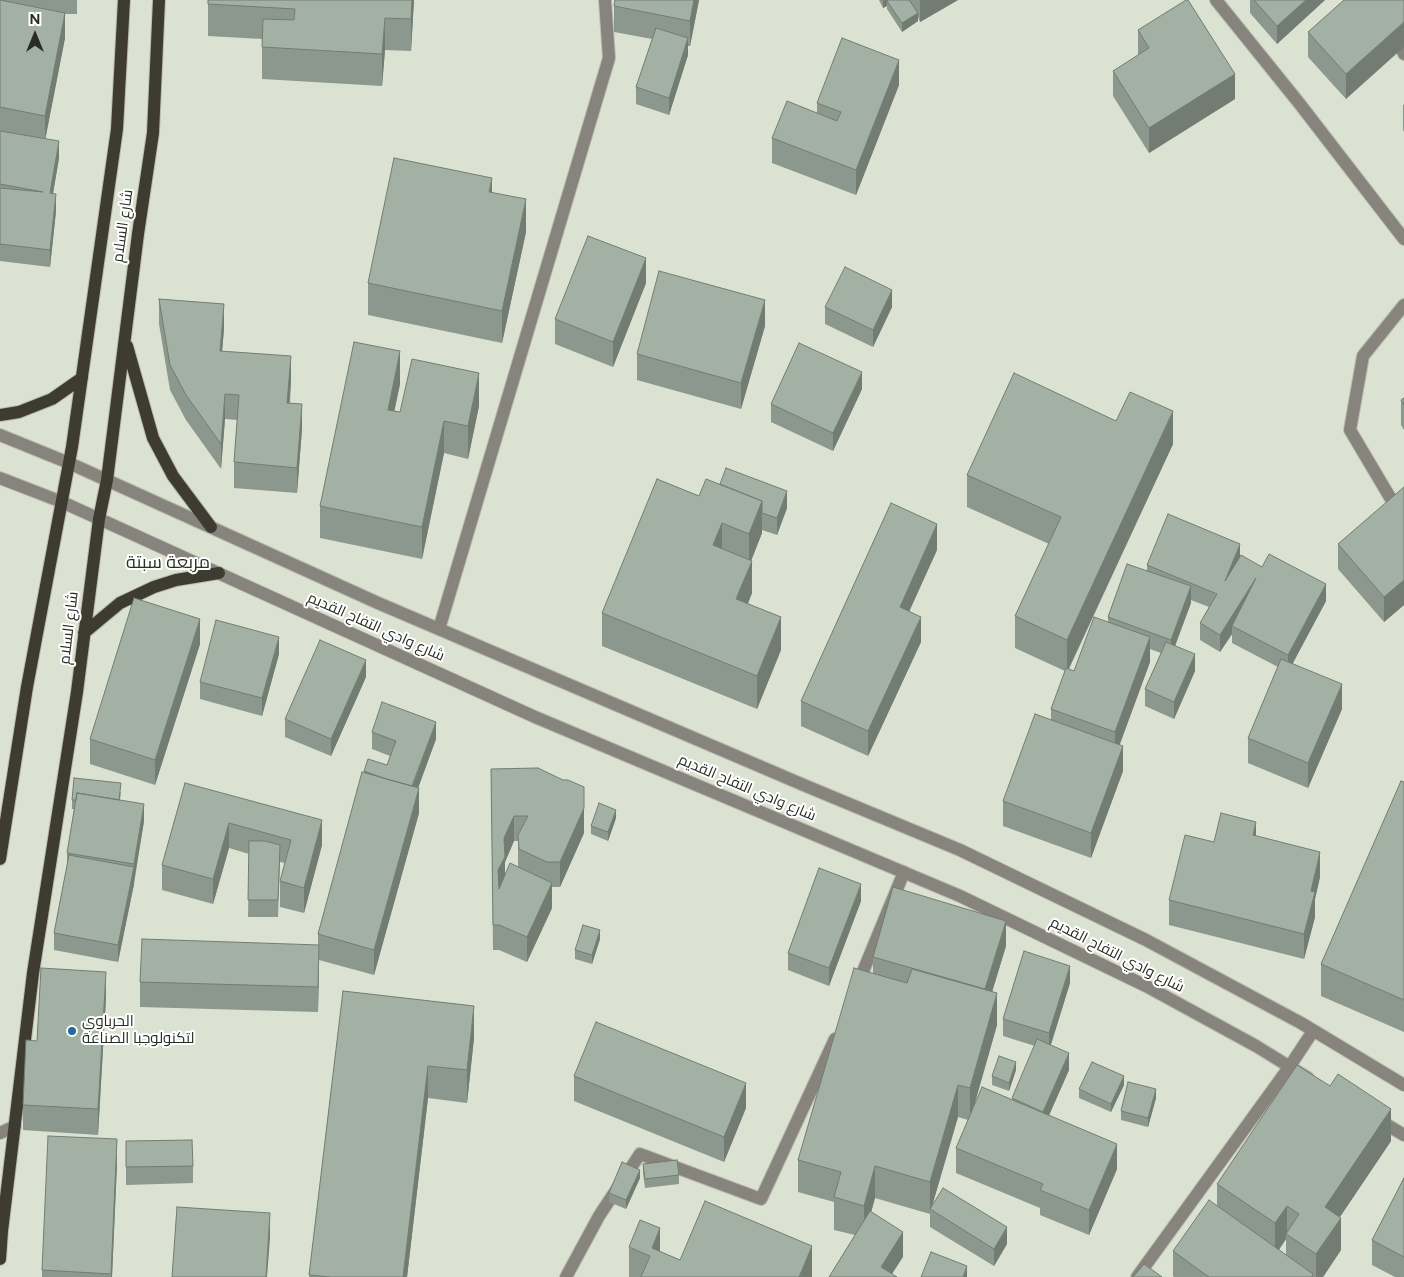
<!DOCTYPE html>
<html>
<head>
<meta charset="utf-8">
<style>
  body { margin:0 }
  #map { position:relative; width:1404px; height:1277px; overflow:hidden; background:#dce2d1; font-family:Figtree,sans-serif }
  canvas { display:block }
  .north { position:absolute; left:10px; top:10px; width:50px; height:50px; -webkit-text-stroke:4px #fff; paint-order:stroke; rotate:0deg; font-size:14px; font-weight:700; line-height:20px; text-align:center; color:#292b25 }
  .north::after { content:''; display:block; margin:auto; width:18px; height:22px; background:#292b25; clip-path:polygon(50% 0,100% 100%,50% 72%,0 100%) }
</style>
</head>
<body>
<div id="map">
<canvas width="1404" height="1277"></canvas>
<div class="north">N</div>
</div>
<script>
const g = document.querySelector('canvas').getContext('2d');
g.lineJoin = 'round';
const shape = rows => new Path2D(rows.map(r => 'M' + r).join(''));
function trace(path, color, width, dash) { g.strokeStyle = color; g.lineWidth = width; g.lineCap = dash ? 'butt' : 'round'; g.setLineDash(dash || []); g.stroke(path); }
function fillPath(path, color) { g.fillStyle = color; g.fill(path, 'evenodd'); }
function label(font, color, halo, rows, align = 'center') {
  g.font = font + ' Figtree,Cairo,sans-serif'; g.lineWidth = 4; g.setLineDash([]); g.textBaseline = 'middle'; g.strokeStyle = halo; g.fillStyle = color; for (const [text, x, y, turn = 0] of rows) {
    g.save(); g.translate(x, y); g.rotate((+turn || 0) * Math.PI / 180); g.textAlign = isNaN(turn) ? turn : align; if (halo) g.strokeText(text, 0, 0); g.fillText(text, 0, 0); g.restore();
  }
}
const minor = shape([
  [1216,0,1299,103,1404,239],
  [1395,34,1404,54],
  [1404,305,1363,356,1350,430,1404,521],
  [0,435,69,463,378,603,806,786,960,850,1146,940,1301,1023,1404,1085],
  [0,478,62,502,535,717,960,896,1148,987,1256,1046,1308,1078],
  [439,629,609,58,605,0],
  [857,986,904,872],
  [1377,1119,1404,1135],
  [0,1133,15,1126],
  [566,1277,599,1216,640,1154,761,1199,835,1039],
  [1137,1277,1290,1066,1313,1031]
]);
const major = shape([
  [127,346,153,438,173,476,211,527],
  [0,415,19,412,52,399,82,378],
  [84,633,120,603,154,587,176,580,219,573],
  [0,859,27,687,72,447,117,129,124,0],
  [0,1259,2,1231,33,973,77,692,99,519,107,480,138,234,153,133,159,0]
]);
trace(minor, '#b8bdaf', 14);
trace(major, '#b8bdaf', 14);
trace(minor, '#86847d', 12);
trace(major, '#3e3c30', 12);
fillPath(shape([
  [0,0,77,0,77,14,65,14,65,38,45,139,59,158,53,194,56,211,50,267,0,261],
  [208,0,414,0,411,51,385,50,382,86,262,79,262,39,208,36],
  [615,0,699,0,690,46,688,46,688,55,669,115,636,104,636,87,652,39,614,32,614,6],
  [879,0,958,0,920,22,918,17,918,21,902,32,887,9,887,6,883,8],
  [1250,0,1325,0,1277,44,1250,13],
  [1404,0,1346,99,1308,57,1308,32],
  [1138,30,1235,99,1149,153,1113,96,1113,71,1138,55],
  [899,85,856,195,772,163,772,138,817,113,817,103],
  [1404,104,1404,132,1403,130,1403,105],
  [492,193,526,232,502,343,368,315,368,283],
  [646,283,613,367,555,344,555,319],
  [159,299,224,329,222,351,291,381,290,403,302,429,297,493,234,488,234,462,237,420,225,419,221,469,186,420,170,390,159,324],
  [825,307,892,307,873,347,825,324],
  [765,326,741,409,637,380,637,354],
  [400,384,394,411,400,412,479,406,468,459,444,453,422,559,320,538,320,506],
  [862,389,833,451,771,422,771,404],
  [1404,398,1404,430,1401,425,1401,400],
  [1116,421,1173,444,1069,669,1074,671,1108,622,1108,617,1147,571,1147,565,1240,557,1262,567,1326,601,1293,663,1342,709,1308,788,1248,763,1248,738,1278,667,1232,643,1232,634,1220,652,1200,640,1200,623,1209,607,1191,600,1191,603,1175,645,1195,671,1174,719,1145,706,1145,689,1161,653,1150,649,1150,662,1120,744,1123,771,1091,858,1003,826,1003,801,1051,720,1051,709,1065,671,1015,648,1015,616,1049,544,967,507,967,475],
  [1404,488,1404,605,1384,622,1338,569,1338,544],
  [699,496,787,508,777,535,762,530,762,533,751,561,752,593,748,604,781,650,757,709,602,646,602,613],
  [937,550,909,611,921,642,868,756,801,726,801,701],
  [200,644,155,785,90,764,90,739],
  [279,654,262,716,200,699,200,682],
  [366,677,331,756,285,737,285,719],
  [372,732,436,739,418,787,419,813,374,975,319,960,318,1012,140,1007,140,982,318,945,318,934,364,771,387,765,390,756,372,749],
  [491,769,584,833,560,887,552,887,552,908,527,962,499,950,493,950],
  [514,841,518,841,518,867,505,876,505,862],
  [1404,782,1404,1032,1321,996,1321,964],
  [185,783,322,845,304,913,280,907,280,881,285,863,280,862,278,917,248,917,249,854,229,848,213,904,162,890,162,865],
  [121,792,120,800,144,821,134,884,118,962,54,950,54,933,67,865,67,853,74,809,72,809,72,800],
  [616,818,608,841,591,834,591,826],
  [1256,836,1320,877,1315,899,1315,917,1304,959,1169,925,1169,900,1214,842],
  [861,901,829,986,788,970,788,953],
  [600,939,592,964,575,959,575,950],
  [1006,946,992,992,997,1025,974,1106,1012,1100,1035,1046,1003,1036,1003,1019,1070,983,1051,1045,1069,1070,1049,1115,1117,1169,1089,1235,1040,1215,1040,1208,956,1173,956,1148,968,1120,958,1117,932,1205,1007,1244,994,1266,930,1227,930,1214,875,1198,871,1212,903,1257,829,1277,855,1235,834,1230,834,1202,798,1192,798,1160,873,973,873,957],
  [343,991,474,1038,467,1103,428,1098,407,1277,309,1277],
  [106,997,98,1135,23,1130,23,1105,37,1041],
  [1016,1070,1009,1091,992,1085,992,1076],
  [574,1076,746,1108,724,1162,574,1101],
  [1124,1085,1111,1112,1079,1098,1079,1089],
  [1156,1098,1148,1127,1121,1120,1121,1111],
  [126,1141,193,1166,193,1183,126,1185],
  [1391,1141,1340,1217,1341,1250,1323,1277,1174,1277,1173,1276,1173,1251,1217,1206,1217,1184],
  [1286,1239,1286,1255,1279,1250],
  [117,1164,112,1277,42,1277,42,1270],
  [643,1164,679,1175,679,1184,645,1188,643,1173],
  [640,1178,626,1209,609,1202,609,1193],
  [1404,1178,1404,1277,1395,1277,1372,1265,1372,1240],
  [629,1247,660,1252,680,1260,812,1277,629,1277]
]), '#8c988d');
fillPath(shape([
  [412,0,414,0,411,51,411,19],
  [694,0,699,0,690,46,690,21],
  [883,0,898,0,887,1,887,6,883,8],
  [920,0,958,0,920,22],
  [1306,0,1325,0,1277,44,1277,26],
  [65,13,65,38,45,141,45,116],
  [918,13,918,21,902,32,902,23],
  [385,18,385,50,382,86,382,54],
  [1404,22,1404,47,1346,99,1346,74],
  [688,38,688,55,669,115,669,98],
  [899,60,899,85,856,195,856,170],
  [1235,74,1235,99,1149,153,1149,128],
  [59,141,59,158,50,210,50,193],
  [492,178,492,211,489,192],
  [56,194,56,211,50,267,50,250],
  [526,199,526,232,502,343,502,311],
  [646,258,646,283,613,367,613,342],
  [892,290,892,307,873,347,873,330],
  [765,300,765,326,741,409,741,383],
  [224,304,224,329,220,376,220,351],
  [400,351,400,384,388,442,388,410],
  [291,356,291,381,287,428,287,403],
  [862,372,862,389,833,451,833,433],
  [479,373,479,406,468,459,468,426],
  [225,394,225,419,221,469,221,444],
  [302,404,302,429,297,493,297,468],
  [1173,411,1173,444,1067,672,1067,640],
  [444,421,444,453,422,559,422,527],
  [787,491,787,508,777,535,777,518],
  [762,501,762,533,749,566,749,534],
  [722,523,722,555,713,545],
  [937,524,937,550,900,632,900,607],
  [1240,544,1240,561,1225,581],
  [752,561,752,593,736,631,736,599],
  [1256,578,1232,626,1232,634,1220,652,1220,635],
  [1404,580,1404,605,1384,622,1384,597],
  [1326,584,1326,601,1288,672,1288,655],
  [1191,586,1191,603,1171,657,1171,640],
  [781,617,781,650,757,709,757,676],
  [921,617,921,642,868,756,868,731],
  [200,619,200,644,155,785,155,760],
  [279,637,279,654,262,716,262,698],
  [1150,637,1150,662,1115,757,1115,732],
  [1195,654,1195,671,1174,719,1174,702],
  [366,660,366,677,331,756,331,739],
  [1342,684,1342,709,1308,788,1308,763],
  [436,722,436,739,412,805,412,788],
  [1123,746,1123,771,1091,858,1091,833],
  [419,788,419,813,374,975,374,950],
  [144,804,144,821,134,881,134,864],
  [584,808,584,833,560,887,560,862],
  [616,810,616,818,608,841,608,832],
  [514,816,514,841,505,862,505,882,498,895,498,870,504,838],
  [322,820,322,845,304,913,304,888],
  [1256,822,1256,847,1253,835],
  [229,823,229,848,213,904,213,879],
  [1320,852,1320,877,1315,899,1315,917,1304,959,1304,934,1311,891],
  [134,867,134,884,118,962,118,945],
  [552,883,552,908,527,962,527,937],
  [861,884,861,901,829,986,829,968],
  [1006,921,1006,946,985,1015,985,989],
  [600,930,600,939,592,964,592,955],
  [319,945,319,970,318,1012,318,987],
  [1070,966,1070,983,1049,1050,1049,1033],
  [106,972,106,997,98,1135,98,1109],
  [997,993,997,1025,970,1120,970,1088],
  [474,1006,474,1038,467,1103,467,1070],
  [1069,1053,1069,1070,1043,1129,1043,1112],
  [1016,1062,1016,1070,1009,1091,1009,1083],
  [428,1066,428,1098,407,1277,403,1277],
  [1124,1076,1124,1085,1111,1112,1111,1104],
  [746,1083,746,1108,724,1162,724,1137],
  [958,1085,958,1117,931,1210,930,1209,930,1182],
  [1156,1089,1156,1098,1148,1127,1148,1118],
  [1391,1109,1391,1141,1325,1239,1325,1207],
  [117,1139,117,1164,112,1277,111,1277],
  [1117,1144,1117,1169,1089,1235,1089,1210],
  [875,1166,875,1198,864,1238,864,1206],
  [640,1170,640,1178,626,1209,626,1200],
  [1287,1206,1287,1234,1286,1234,1286,1239,1275,1255,1275,1223],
  [270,1213,270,1238,267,1277,266,1277],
  [1341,1218,1341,1250,1323,1277,1316,1277,1316,1254],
  [1007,1227,1007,1244,994,1266,994,1249],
  [660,1228,660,1260,652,1248],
  [903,1232,903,1257,890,1277,881,1267],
  [812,1246,812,1277,799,1277],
  [967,1266,967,1277,963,1277]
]), '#727c73');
const building = shape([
  [0,0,65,13,45,116,0,107,0,0],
  [208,0,412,0,411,19,385,18,382,54,262,47,263,19,294,20,295,9,208,4,208,0],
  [615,0,694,0,690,21,614,6,615,0],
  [888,0,909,0,918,13,902,23,887,1,888,0],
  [1186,0,1188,0,1235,74,1149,128,1113,71,1149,48,1138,30,1186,0],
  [1254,0,1306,0,1277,26,1254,0],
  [1344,0,1404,0,1404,22,1346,74,1308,32,1344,0],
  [656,28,688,38,669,98,636,87,656,28],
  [842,38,899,60,856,170,772,138,787,101,837,121,841,112,817,103,842,38],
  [0,131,59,141,50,193,56,194,50,250,0,244,0,188,43,192,0,184,0,131],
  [394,158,492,178,489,192,526,199,502,311,368,283,394,158],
  [588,236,646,258,613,342,555,319,588,236],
  [845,267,892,290,873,330,825,307,845,267],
  [659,271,765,300,741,383,637,354,659,271],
  [159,299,224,304,220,351,291,356,287,403,302,404,297,468,234,462,239,395,225,394,221,444,186,395,170,365,159,299],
  [354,342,400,351,388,410,400,412,412,359,479,373,468,426,444,421,422,527,320,506,354,342],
  [799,343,862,372,833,433,771,404,799,343],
  [1014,373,1116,421,1130,392,1173,411,1067,640,1015,616,1061,517,967,475,1014,373],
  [1404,398,1404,405,1401,400,1404,398],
  [726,468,787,491,777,518,762,513,762,501,720,484,726,468],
  [657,479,699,496,706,479,762,501,749,534,722,523,713,545,752,561,736,599,781,617,757,676,602,613,657,479],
  [1404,487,1404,580,1384,597,1338,544,1404,487],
  [891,503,937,524,900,607,921,617,868,731,801,701,891,503],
  [1168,514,1240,544,1225,581,1241,555,1262,567,1269,554,1326,584,1288,655,1232,626,1256,578,1220,635,1200,623,1217,594,1147,565,1168,514],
  [1127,564,1191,586,1171,640,1108,617,1127,564],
  [134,598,200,619,155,760,90,739,134,598],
  [1094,617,1150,637,1115,732,1051,709,1066,668,1074,671,1094,617],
  [216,620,279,637,262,698,200,682,216,620],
  [320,640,366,660,331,739,285,719,320,640],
  [1166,642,1195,654,1174,702,1145,689,1166,642],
  [1281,659,1342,684,1308,763,1248,738,1281,659],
  [382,702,436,722,412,786,386,779,364,771,368,759,387,765,396,741,372,732,382,702],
  [1035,714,1123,746,1091,833,1003,801,1035,714],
  [538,768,563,780,568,780,584,787,584,808,560,862,547,862,519,849,518,835,528,816,514,816,504,838,505,857,498,870,499,889,510,863,552,883,527,937,499,925,493,925,491,769,538,768],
  [362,772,419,788,374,950,318,934,362,772],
  [74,778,121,783,119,800,77,793,76,800,72,800,74,778],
  [1401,781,1404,782,1404,1000,1321,964,1401,781],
  [185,783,322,820,304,888,280,881,291,840,229,823,213,879,162,865,185,783],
  [77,793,144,804,134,864,67,853,77,793],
  [599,803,616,810,608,832,591,826,599,803],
  [1221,813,1256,822,1253,835,1320,852,1311,891,1315,892,1304,934,1169,900,1185,835,1214,842,1221,813],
  [249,841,265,841,280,845,278,900,248,900,249,841],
  [69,855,134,867,118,945,54,933,69,855],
  [819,868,861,884,829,968,788,953,819,868],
  [893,887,1006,921,985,989,873,957,893,887],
  [583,925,600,930,592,955,575,950,583,925],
  [142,939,319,945,318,987,140,982,142,939],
  [1024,951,1070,966,1049,1033,1003,1019,1024,951],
  [41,968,106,972,98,1109,23,1105,26,1040,37,1041,41,968],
  [854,968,907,983,912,969,997,993,970,1088,958,1085,930,1182,875,1166,864,1206,834,1197,841,1172,798,1160,854,968],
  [343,991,474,1006,467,1070,428,1066,403,1277,331,1277,309,1275,343,991],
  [596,1022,746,1083,724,1137,574,1076,596,1022],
  [1037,1039,1069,1053,1043,1112,1012,1098,1037,1039],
  [999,1056,1016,1062,1009,1083,992,1076,999,1056],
  [1092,1062,1124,1076,1111,1104,1079,1089,1092,1062],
  [1297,1065,1330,1086,1338,1074,1391,1109,1325,1207,1341,1218,1316,1254,1286,1234,1299,1214,1287,1206,1275,1223,1217,1184,1297,1065],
  [1128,1082,1156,1089,1148,1118,1121,1111,1128,1082],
  [982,1087,1117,1144,1089,1210,1040,1190,1043,1184,956,1148,982,1087],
  [48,1136,117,1139,111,1274,42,1270,48,1136],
  [192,1140,193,1166,126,1167,126,1141,192,1140],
  [677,1160,679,1175,645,1179,643,1164,677,1160],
  [622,1162,640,1170,626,1200,609,1193,622,1162],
  [1404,1178,1404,1257,1372,1240,1404,1178],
  [943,1188,1007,1227,994,1249,930,1209,943,1188],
  [1209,1200,1313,1274,1312,1277,1209,1277,1173,1251,1209,1200],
  [705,1201,812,1246,799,1277,641,1277,650,1256,629,1247,640,1220,660,1228,652,1248,680,1260,705,1201],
  [177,1207,270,1213,266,1277,172,1277,177,1207],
  [870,1211,903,1232,881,1267,897,1277,829,1277,870,1211],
  [931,1252,967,1266,963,1277,921,1277,931,1252],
  [1144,1264,1162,1277,1133,1277,1144,1264]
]);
fillPath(building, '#a3b1a4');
trace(building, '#727c73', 1);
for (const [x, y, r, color] of [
  [72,1031,5,"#28689e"]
]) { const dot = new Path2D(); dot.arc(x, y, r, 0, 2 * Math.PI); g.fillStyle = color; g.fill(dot); trace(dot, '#fff', 2); }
label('15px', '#292b25', '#fff', [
  ["شارع السلام",123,226,-82],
  ["شارع وادي التفاح القديم",376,627,24],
  ["شارع السلام",69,628,-83],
  ["شارع وادي التفاح القديم",747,788,23],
  ["شارع وادي التفاح القديم",1117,955,27]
]);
label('15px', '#292b25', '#fff', [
  ["الحرباوي",82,1022],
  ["لتكنولوجبا الصناعة",82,1039]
], 'left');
label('18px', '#2b2f22', '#fff', [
  ["مربعة سبتة",168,563]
]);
</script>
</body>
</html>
